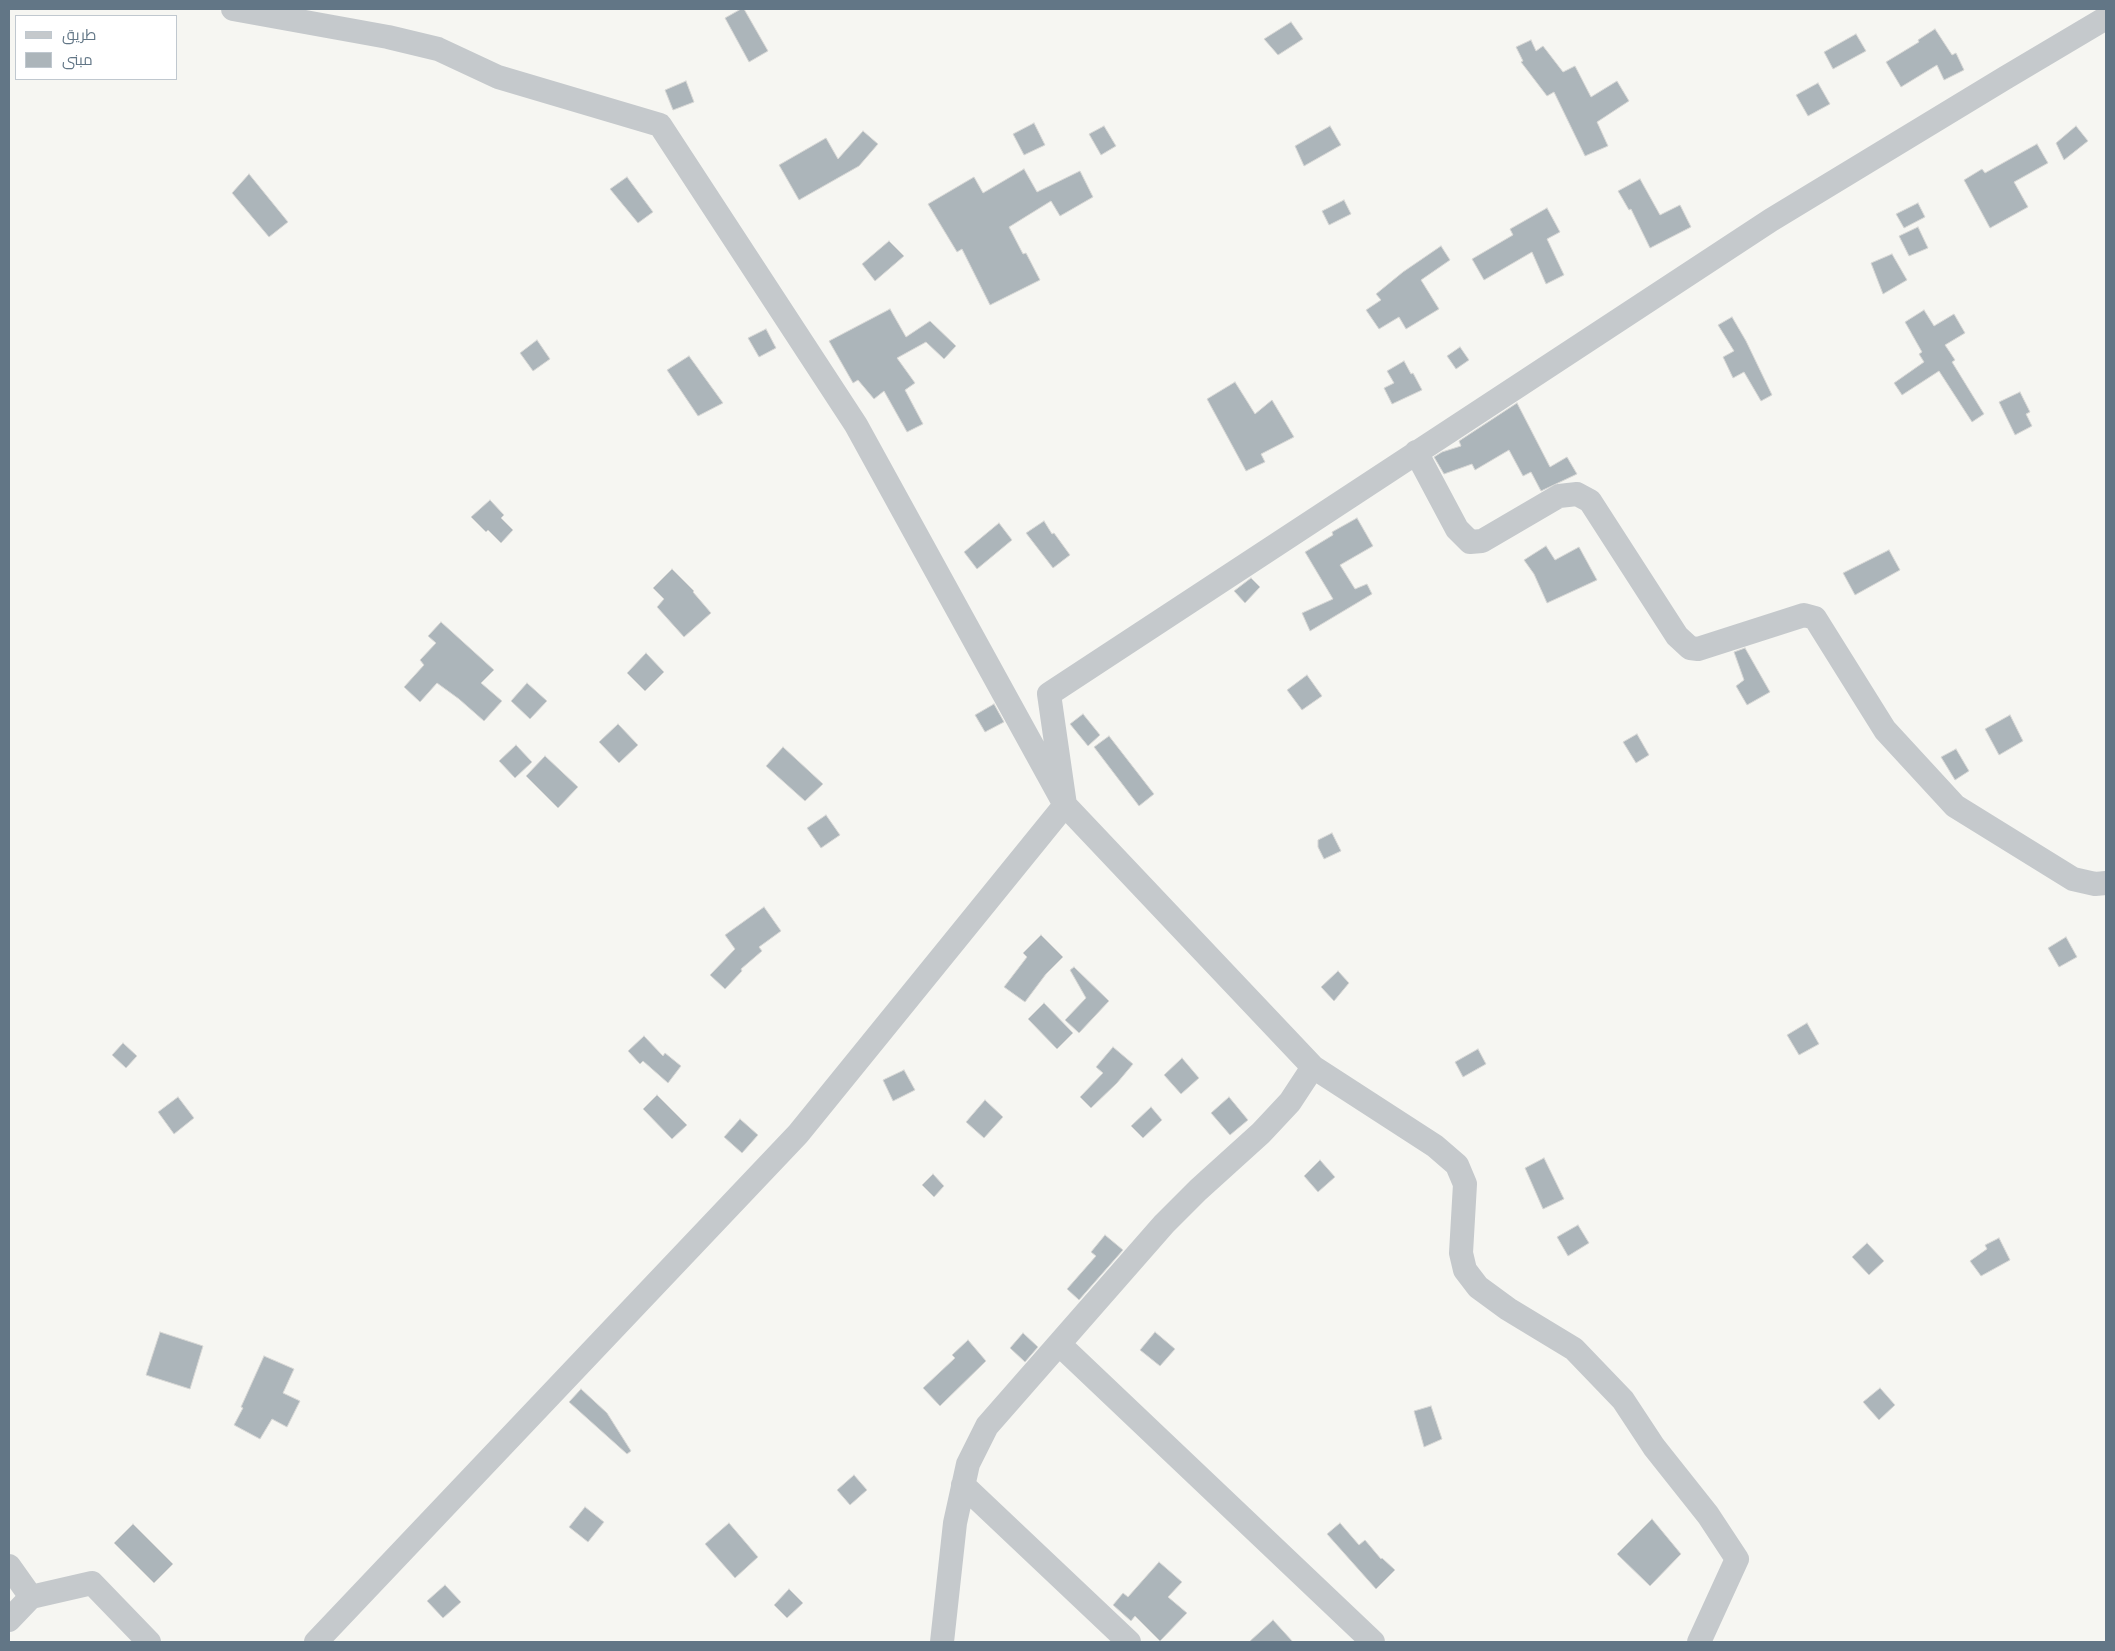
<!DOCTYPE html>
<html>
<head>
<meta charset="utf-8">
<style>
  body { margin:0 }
  #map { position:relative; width:2115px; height:1651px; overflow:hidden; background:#f6f6f2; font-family:Raleway,Cairo,sans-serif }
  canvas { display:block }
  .frame { position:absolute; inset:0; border:10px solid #627686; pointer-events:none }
  .legend { position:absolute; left:15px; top:15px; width:162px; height:65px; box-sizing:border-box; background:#fff; border:1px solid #c0c8cf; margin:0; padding:6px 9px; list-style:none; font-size:15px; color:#627686 }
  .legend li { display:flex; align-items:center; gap:10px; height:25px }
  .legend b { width:25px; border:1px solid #c0c8cf }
</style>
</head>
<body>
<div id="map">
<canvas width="2115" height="1651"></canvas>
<div class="frame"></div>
<ul class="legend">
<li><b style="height:6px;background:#c5c9cc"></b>طريق</li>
<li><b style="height:14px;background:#acb5ba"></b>مبنى</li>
</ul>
</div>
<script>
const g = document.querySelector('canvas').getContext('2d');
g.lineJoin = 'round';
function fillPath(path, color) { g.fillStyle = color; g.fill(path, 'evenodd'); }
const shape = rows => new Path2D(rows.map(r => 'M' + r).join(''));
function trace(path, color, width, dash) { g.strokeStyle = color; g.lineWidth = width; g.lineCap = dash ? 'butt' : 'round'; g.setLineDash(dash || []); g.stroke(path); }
const building = shape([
  [741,9,744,9,768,51,749,62,725,18,741,9],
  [1291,22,1303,39,1278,55,1264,39,1291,22],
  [1935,29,1952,55,1956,53,1964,70,1944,80,1937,65,1901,87,1886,62,1919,42,1918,40,1935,29],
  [1856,34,1866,51,1833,69,1824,52,1856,34],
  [1531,40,1536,51,1543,46,1563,72,1575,66,1591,97,1617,81,1629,101,1597,122,1608,146,1585,156,1554,92,1547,96,1521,62,1523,61,1516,47,1531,40],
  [686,81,694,102,673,110,665,90,686,81],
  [1818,83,1830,104,1808,116,1796,95,1818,83],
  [1034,123,1045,145,1024,155,1013,134,1034,123],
  [1104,126,1116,146,1101,155,1089,134,1104,126],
  [1330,126,1341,145,1304,166,1295,146,1330,126],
  [2076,126,2088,141,2064,160,2056,143,2076,126],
  [863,131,878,144,859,166,799,200,779,165,826,138,838,159,863,131],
  [2037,144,2048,163,2014,182,2028,207,1990,228,1964,180,1982,169,1985,173,2037,144],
  [1024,169,1037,192,1080,171,1093,197,1060,216,1051,201,1009,227,1023,254,1026,253,1040,280,990,305,962,249,957,252,928,204,974,177,983,193,1024,169],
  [249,174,288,222,269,237,232,193,249,174],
  [627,177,653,212,638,223,610,189,627,177],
  [1640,179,1660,215,1680,205,1691,227,1650,248,1631,209,1629,210,1618,191,1640,179],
  [1344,200,1351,214,1329,225,1322,211,1344,200],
  [1918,203,1925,217,1904,228,1896,214,1918,203],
  [1547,208,1560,232,1547,239,1564,275,1546,284,1532,252,1484,280,1472,259,1513,235,1510,229,1547,208],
  [1918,227,1928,248,1909,256,1899,236,1918,227],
  [889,241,904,256,875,281,862,264,889,241],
  [1441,246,1450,260,1421,280,1439,309,1406,329,1399,317,1379,329,1366,310,1381,300,1376,294,1403,272,1441,246],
  [1892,254,1907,280,1883,294,1871,263,1892,254],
  [890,309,906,337,930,321,956,346,944,359,926,342,897,358,915,383,905,390,923,424,907,432,884,391,874,399,858,380,853,383,829,341,890,309],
  [1924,310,1934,326,1954,314,1965,333,1945,345,1955,360,1952,362,1984,414,1972,422,1939,371,1902,395,1894,383,1924,362,1919,354,1922,352,1905,322,1924,310],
  [1732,317,1746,341,1772,395,1761,401,1744,372,1733,378,1723,357,1734,351,1718,325,1732,317],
  [766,329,776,348,759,357,748,338,766,329],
  [537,340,550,359,533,371,520,353,537,340],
  [1460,347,1469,360,1456,369,1447,356,1460,347],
  [689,356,723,403,698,416,667,370,689,356],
  [1404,361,1411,374,1413,373,1422,390,1392,404,1384,388,1394,383,1387,371,1404,361],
  [1235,382,1255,414,1272,400,1294,437,1261,454,1265,462,1246,471,1207,399,1235,382],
  [2020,392,2030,412,2026,414,2032,426,2015,435,1999,402,2020,392],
  [1517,403,1550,467,1567,457,1577,474,1541,491,1531,472,1523,476,1509,450,1475,470,1472,464,1444,474,1434,457,1442,452,1461,446,1459,441,1517,403],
  [490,500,504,515,501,518,513,530,501,543,488,530,486,532,471,517,490,500],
  [1357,518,1373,546,1340,565,1355,589,1367,584,1372,594,1310,631,1302,613,1333,599,1305,552,1333,535,1332,532,1357,518],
  [1044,521,1052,534,1054,533,1070,555,1053,568,1026,533,1044,521],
  [999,523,1012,540,977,569,964,552,999,523],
  [1546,546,1555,560,1579,547,1597,580,1547,603,1534,574,1524,560,1546,546],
  [1889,550,1900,570,1855,595,1843,573,1889,550],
  [672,569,694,591,693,592,711,613,684,637,657,607,664,599,653,588,672,569],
  [1251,578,1260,587,1245,603,1234,591,1251,578],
  [441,622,494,670,481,683,502,701,484,721,459,699,437,683,420,702,404,687,424,665,420,660,436,643,428,636,441,622],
  [1745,648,1770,692,1747,705,1736,686,1744,680,1734,652,1745,648],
  [646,653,664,672,645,691,627,673,646,653],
  [1307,675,1322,696,1302,710,1287,690,1307,675],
  [527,683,547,701,530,719,511,701,527,683],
  [994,704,1004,722,985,732,975,715,994,704],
  [1083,714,1100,735,1088,746,1070,724,1083,714],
  [2010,715,2023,741,1999,755,1985,729,2010,715],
  [618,724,638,745,619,763,599,742,618,724],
  [1637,734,1649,755,1636,763,1623,742,1637,734],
  [1109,736,1154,794,1139,806,1094,747,1109,736],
  [516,745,532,762,515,778,499,761,516,745],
  [783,747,823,784,805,801,766,766,783,747],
  [1956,749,1969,771,1955,780,1941,757,1956,749],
  [545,756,578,787,558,808,526,776,545,756],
  [826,815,840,835,821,848,807,828,826,815],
  [1332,833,1341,851,1324,859,1318,847,1318,840,1332,833],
  [764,907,781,931,759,947,762,951,741,969,742,971,725,989,710,975,735,949,725,935,764,907],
  [1041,935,1063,957,1046,974,1025,1002,1004,987,1027,957,1023,953,1041,935],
  [2066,937,2077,957,2059,967,2048,948,2066,937],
  [1074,967,1109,1001,1079,1033,1065,1020,1086,998,1070,970,1074,967],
  [1338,971,1349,983,1334,1001,1321,987,1338,971],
  [1044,1003,1073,1033,1057,1049,1028,1019,1044,1003],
  [1807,1023,1819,1044,1799,1055,1787,1035,1807,1023],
  [644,1036,663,1056,665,1053,681,1066,668,1083,643,1061,640,1064,628,1051,644,1036],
  [123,1043,137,1056,126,1068,112,1055,123,1043],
  [1113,1047,1133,1064,1117,1083,1091,1108,1080,1097,1103,1073,1096,1067,1113,1047],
  [1478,1049,1486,1064,1463,1077,1455,1062,1478,1049],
  [1182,1058,1199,1078,1181,1094,1164,1075,1182,1058],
  [904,1070,915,1090,893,1101,883,1080,904,1070],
  [657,1095,687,1125,672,1139,643,1109,657,1095],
  [178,1097,194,1118,174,1134,158,1112,178,1097],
  [1229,1097,1248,1120,1230,1135,1211,1113,1229,1097],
  [985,1100,1003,1117,984,1138,966,1122,985,1100],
  [1151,1107,1162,1120,1143,1138,1131,1126,1151,1107],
  [740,1119,758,1135,742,1153,724,1137,740,1119],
  [1544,1158,1564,1199,1543,1209,1525,1168,1544,1158],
  [1320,1160,1335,1177,1318,1192,1304,1176,1320,1160],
  [933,1174,944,1186,934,1197,922,1185,933,1174],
  [1578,1225,1589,1243,1568,1256,1557,1237,1578,1225],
  [1105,1235,1123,1250,1079,1300,1067,1289,1096,1256,1091,1252,1105,1235],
  [1999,1238,2010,1260,1981,1276,1970,1261,1987,1249,1985,1245,1999,1238],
  [1867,1243,1884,1261,1869,1275,1852,1257,1867,1243],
  [160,1332,203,1346,190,1389,146,1375,160,1332],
  [1155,1332,1175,1349,1160,1366,1140,1350,1155,1332],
  [1023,1333,1038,1347,1025,1362,1010,1348,1023,1333],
  [968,1340,986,1361,940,1406,923,1388,955,1358,952,1355,968,1340],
  [264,1356,294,1369,283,1393,300,1401,287,1427,272,1419,260,1439,234,1425,243,1408,241,1407,264,1356],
  [1880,1388,1895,1405,1879,1420,1863,1402,1880,1388],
  [581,1389,607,1413,631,1451,627,1454,569,1402,581,1389],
  [1431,1406,1442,1439,1424,1447,1414,1411,1431,1406],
  [854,1475,867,1490,850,1505,837,1490,854,1475],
  [585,1507,604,1522,588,1542,569,1527,585,1507],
  [1652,1519,1681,1554,1650,1586,1617,1554,1652,1519],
  [729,1523,758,1557,735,1578,705,1544,729,1523],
  [1340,1523,1359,1545,1365,1540,1381,1559,1382,1558,1395,1570,1376,1589,1327,1534,1340,1523],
  [133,1524,173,1564,154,1583,114,1543,133,1524],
  [1159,1562,1182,1582,1168,1597,1187,1613,1160,1641,1135,1616,1131,1621,1113,1605,1123,1593,1128,1597,1159,1562],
  [445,1585,461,1602,443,1618,427,1601,445,1585],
  [789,1589,803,1603,787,1618,774,1605,789,1589],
  [1273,1620,1293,1642,1249,1642,1273,1620]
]);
fillPath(building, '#acb5ba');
trace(building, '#d7d7d5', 1);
trace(shape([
  [233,9,388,37,438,49,498,77,660,125,856,425,1065,805,1313,1067,1290,1102,1261,1133,1198,1190,1164,1224,987,1426,968,1464,955,1523,942,1642],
  [1416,452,1457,529,1470,542,1482,541,1559,496,1577,494,1590,501,1677,636,1690,648,1698,649,1804,615,1815,618,1885,730,1955,806,2073,879,2095,884,2106,883],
  [1313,1067,1435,1146,1457,1165,1465,1184,1461,1253,1465,1270,1478,1287,1508,1309,1574,1349,1623,1400,1654,1447,1708,1515,1737,1559,1699,1642],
  [1059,1344,1373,1642],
  [963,1485,1129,1642],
  [9,1566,31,1597],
  [9,1620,31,1597,92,1583,149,1642],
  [316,1642,798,1134,1065,805,1049,694,1771,220,2005,78,2106,18]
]), '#c5c9cc', 24);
</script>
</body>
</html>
